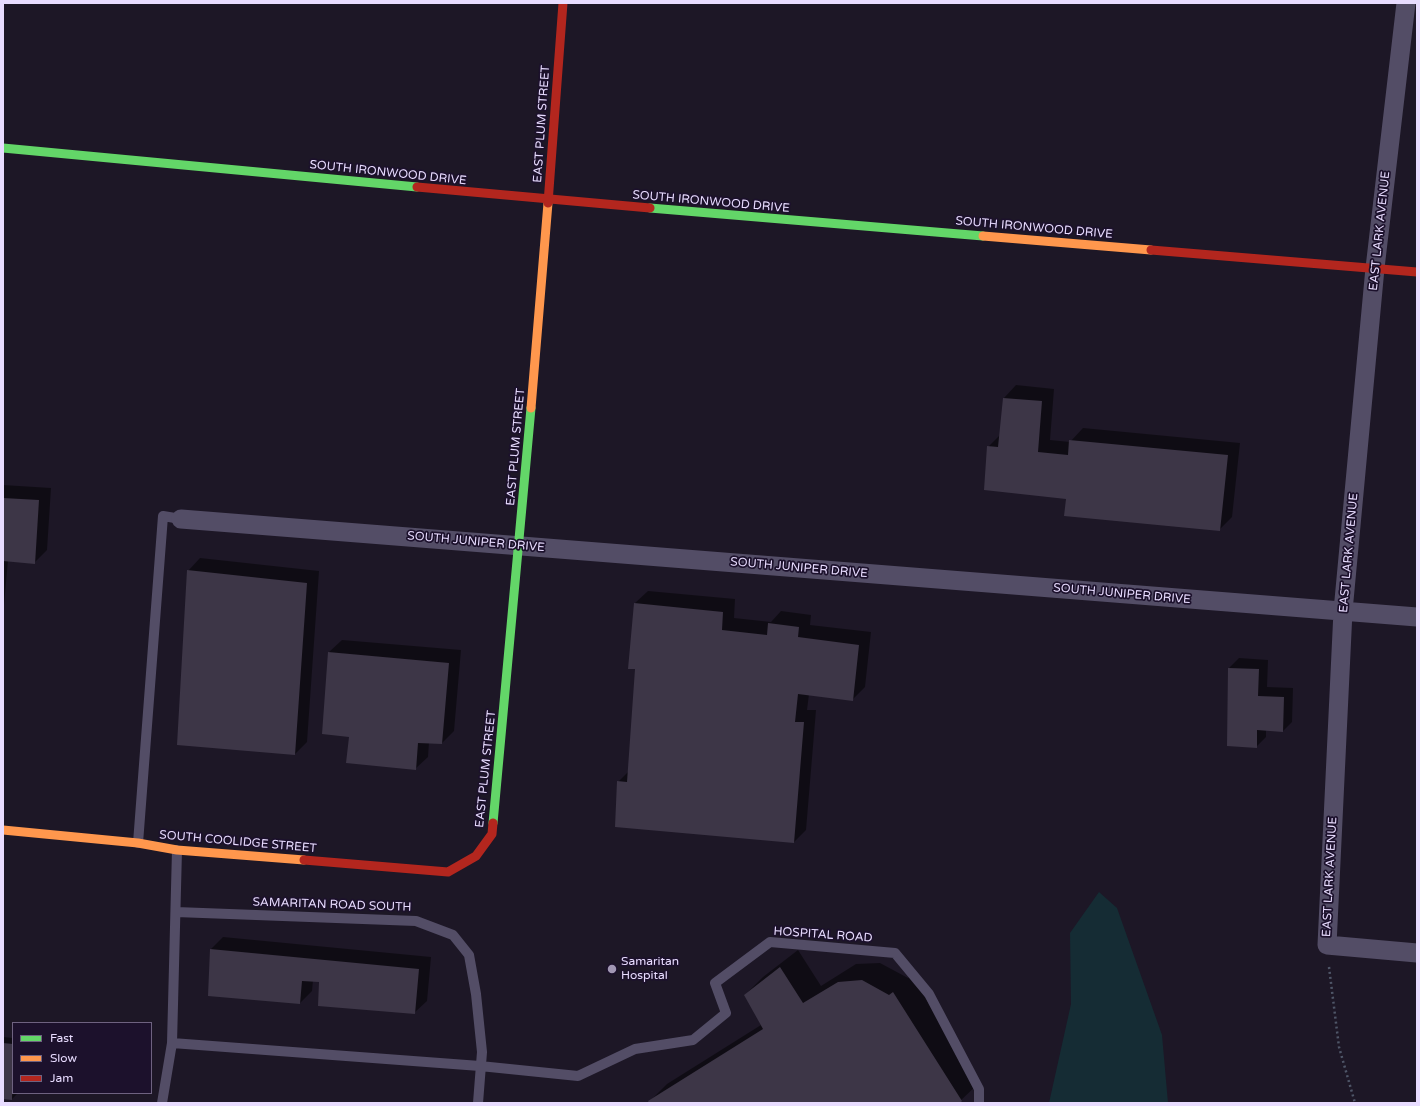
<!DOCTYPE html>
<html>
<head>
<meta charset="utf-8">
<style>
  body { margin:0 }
  #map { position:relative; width:1420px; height:1106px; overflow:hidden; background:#1d1726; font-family:"Varela Round",sans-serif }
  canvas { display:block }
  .frame { position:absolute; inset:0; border:4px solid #e8dcff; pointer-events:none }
  .legend { position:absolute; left:12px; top:1022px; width:140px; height:72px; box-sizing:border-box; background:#1c112c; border:1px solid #6e6280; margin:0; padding:5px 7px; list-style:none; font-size:12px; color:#e8dcff }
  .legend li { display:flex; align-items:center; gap:8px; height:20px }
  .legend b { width:20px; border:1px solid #6e6280 }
</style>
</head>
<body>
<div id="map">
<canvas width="1420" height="1106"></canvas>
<div class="frame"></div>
<ul class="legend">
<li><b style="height:5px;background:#63d668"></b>Fast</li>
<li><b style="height:5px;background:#ff974d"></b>Slow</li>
<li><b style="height:5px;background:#b3261e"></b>Jam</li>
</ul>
</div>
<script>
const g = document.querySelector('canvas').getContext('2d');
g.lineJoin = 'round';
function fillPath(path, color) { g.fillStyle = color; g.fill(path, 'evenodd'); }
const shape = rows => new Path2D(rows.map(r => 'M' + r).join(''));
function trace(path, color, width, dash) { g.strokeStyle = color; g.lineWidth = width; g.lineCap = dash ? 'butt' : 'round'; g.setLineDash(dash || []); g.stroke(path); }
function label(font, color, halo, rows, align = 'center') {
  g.font = font + ' "Varela Round",sans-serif'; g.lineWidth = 3.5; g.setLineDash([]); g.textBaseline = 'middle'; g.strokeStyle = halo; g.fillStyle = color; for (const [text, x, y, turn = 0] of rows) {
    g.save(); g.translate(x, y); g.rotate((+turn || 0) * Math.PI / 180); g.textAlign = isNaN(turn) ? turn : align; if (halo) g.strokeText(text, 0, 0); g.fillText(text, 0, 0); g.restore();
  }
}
fillPath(shape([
  [1099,892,1117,908,1162,1035,1168,1103,1049,1103,1071,1004,1070,933]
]), '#152c34');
fillPath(shape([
  [1016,385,1054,389,1050,440,1070,442,1083,428,1240,443,1232,517,1219,530,1067,498,988,447,1001,434,1004,398],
  [3,485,51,488,47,550,34,563,8,560,3,616],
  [200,558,319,571,307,742,295,754,188,571],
  [648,591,735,599,734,618,771,622,781,611,811,615,810,625,871,632,865,687,853,699,809,694,807,710,816,710,806,830,794,842,618,782,629,771,636,668,635,603],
  [342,640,461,650,454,731,442,743,429,742,428,757,415,769,350,736,329,652],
  [1239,658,1268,660,1267,687,1293,688,1292,722,1283,731,1266,730,1266,737,1256,747,1228,745,1229,668],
  [223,937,431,957,427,1001,414,1013,321,981,313,980,312,991,300,1003,211,949],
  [798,950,821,986,856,964,880,963,908,978,911,975,979,1083,958,1103,650,1103,649,1102,667,1084,761,1025,745,995,763,977],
  [3,1037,13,1038,13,1093,18,1093,12,1099,3,1098]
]), '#0007');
fillPath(shape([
  [1003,398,1042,401,1038,452,1068,455,1069,440,1228,455,1220,531,1064,516,1066,499,984,490,987,446,998,447],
  [3,498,39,500,35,564,3,561],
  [187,570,307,583,295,755,177,745],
  [634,603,723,612,722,630,767,635,768,623,799,627,798,637,859,645,853,701,798,694,795,722,804,722,794,843,615,827,617,781,627,782,635,669,628,669],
  [328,652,449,663,442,744,418,743,416,770,346,763,349,737,322,734],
  [1228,668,1259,669,1258,696,1284,697,1283,732,1257,730,1257,748,1227,746],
  [210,949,419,969,415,1014,318,1006,319,982,302,981,300,1004,208,996],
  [780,967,803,1003,838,982,862,980,889,995,893,992,962,1101,960,1103,649,1103,648,1101,763,1029,744,995],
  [3,1043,13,1044,12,1100,3,1099]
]), '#3d3647');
trace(shape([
  [1329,967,1339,1047,1355,1103]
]), '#4f5668', 2.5, [2, 3]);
trace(shape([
  [138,843,163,516,181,519],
  [176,912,416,921,453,935,469,955,476,994,482,1052,478,1103],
  [172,1043,480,1066,578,1076,635,1049,693,1040,726,1013,715,983,770,942,895,953,929,994,979,1089,979,1103],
  [162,1103,172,1043,177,850]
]), '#534d66', 10);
trace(shape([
  [1406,3,1375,268,1343,611,1327,945,1417,953],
  [181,519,1417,617]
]), '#534d66', 19);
trace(shape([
  [3,148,417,187],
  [650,208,983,236],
  [493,823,531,408]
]), '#63d668', 9);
trace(shape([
  [983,236,1151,250],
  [531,408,548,203],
  [3,830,138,843,177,850,304,860]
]), '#ff974d', 9);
trace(shape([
  [417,187,650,208],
  [548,203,563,3],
  [1151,250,1417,272],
  [304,860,448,872,476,856,492,834,493,823]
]), '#b3261e', 9);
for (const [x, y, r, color] of [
  [612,969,5,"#a197b3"]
]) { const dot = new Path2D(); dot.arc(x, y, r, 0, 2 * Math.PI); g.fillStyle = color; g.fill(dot); trace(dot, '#1c112c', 1.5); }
label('12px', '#e8dcff', '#1c112c', [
  ["EAST PLUM STREET",542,124,-86],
  ["SOUTH IRONWOOD DRIVE",388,173,6],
  ["SOUTH IRONWOOD DRIVE",711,202,5],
  ["SOUTH IRONWOOD DRIVE",1034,228,5],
  ["EAST LARK AVENUE",1380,231,-84],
  ["EAST PLUM STREET",516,447,-85],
  ["SOUTH JUNIPER DRIVE",476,542,5],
  ["EAST LARK AVENUE",1349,553,-85],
  ["SOUTH JUNIPER DRIVE",799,568,5],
  ["SOUTH JUNIPER DRIVE",1122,594,5],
  ["EAST PLUM STREET",486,769,-84],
  ["SOUTH COOLIDGE STREET",238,842,5],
  ["EAST LARK AVENUE",1330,877,-87],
  ["SAMARITAN ROAD SOUTH",332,905,2],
  ["HOSPITAL ROAD",823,935,4]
]);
label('12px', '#e8dcff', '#1c112c', [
  ["Samaritan",621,962],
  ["Hospital",621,976]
], 'left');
</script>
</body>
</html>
